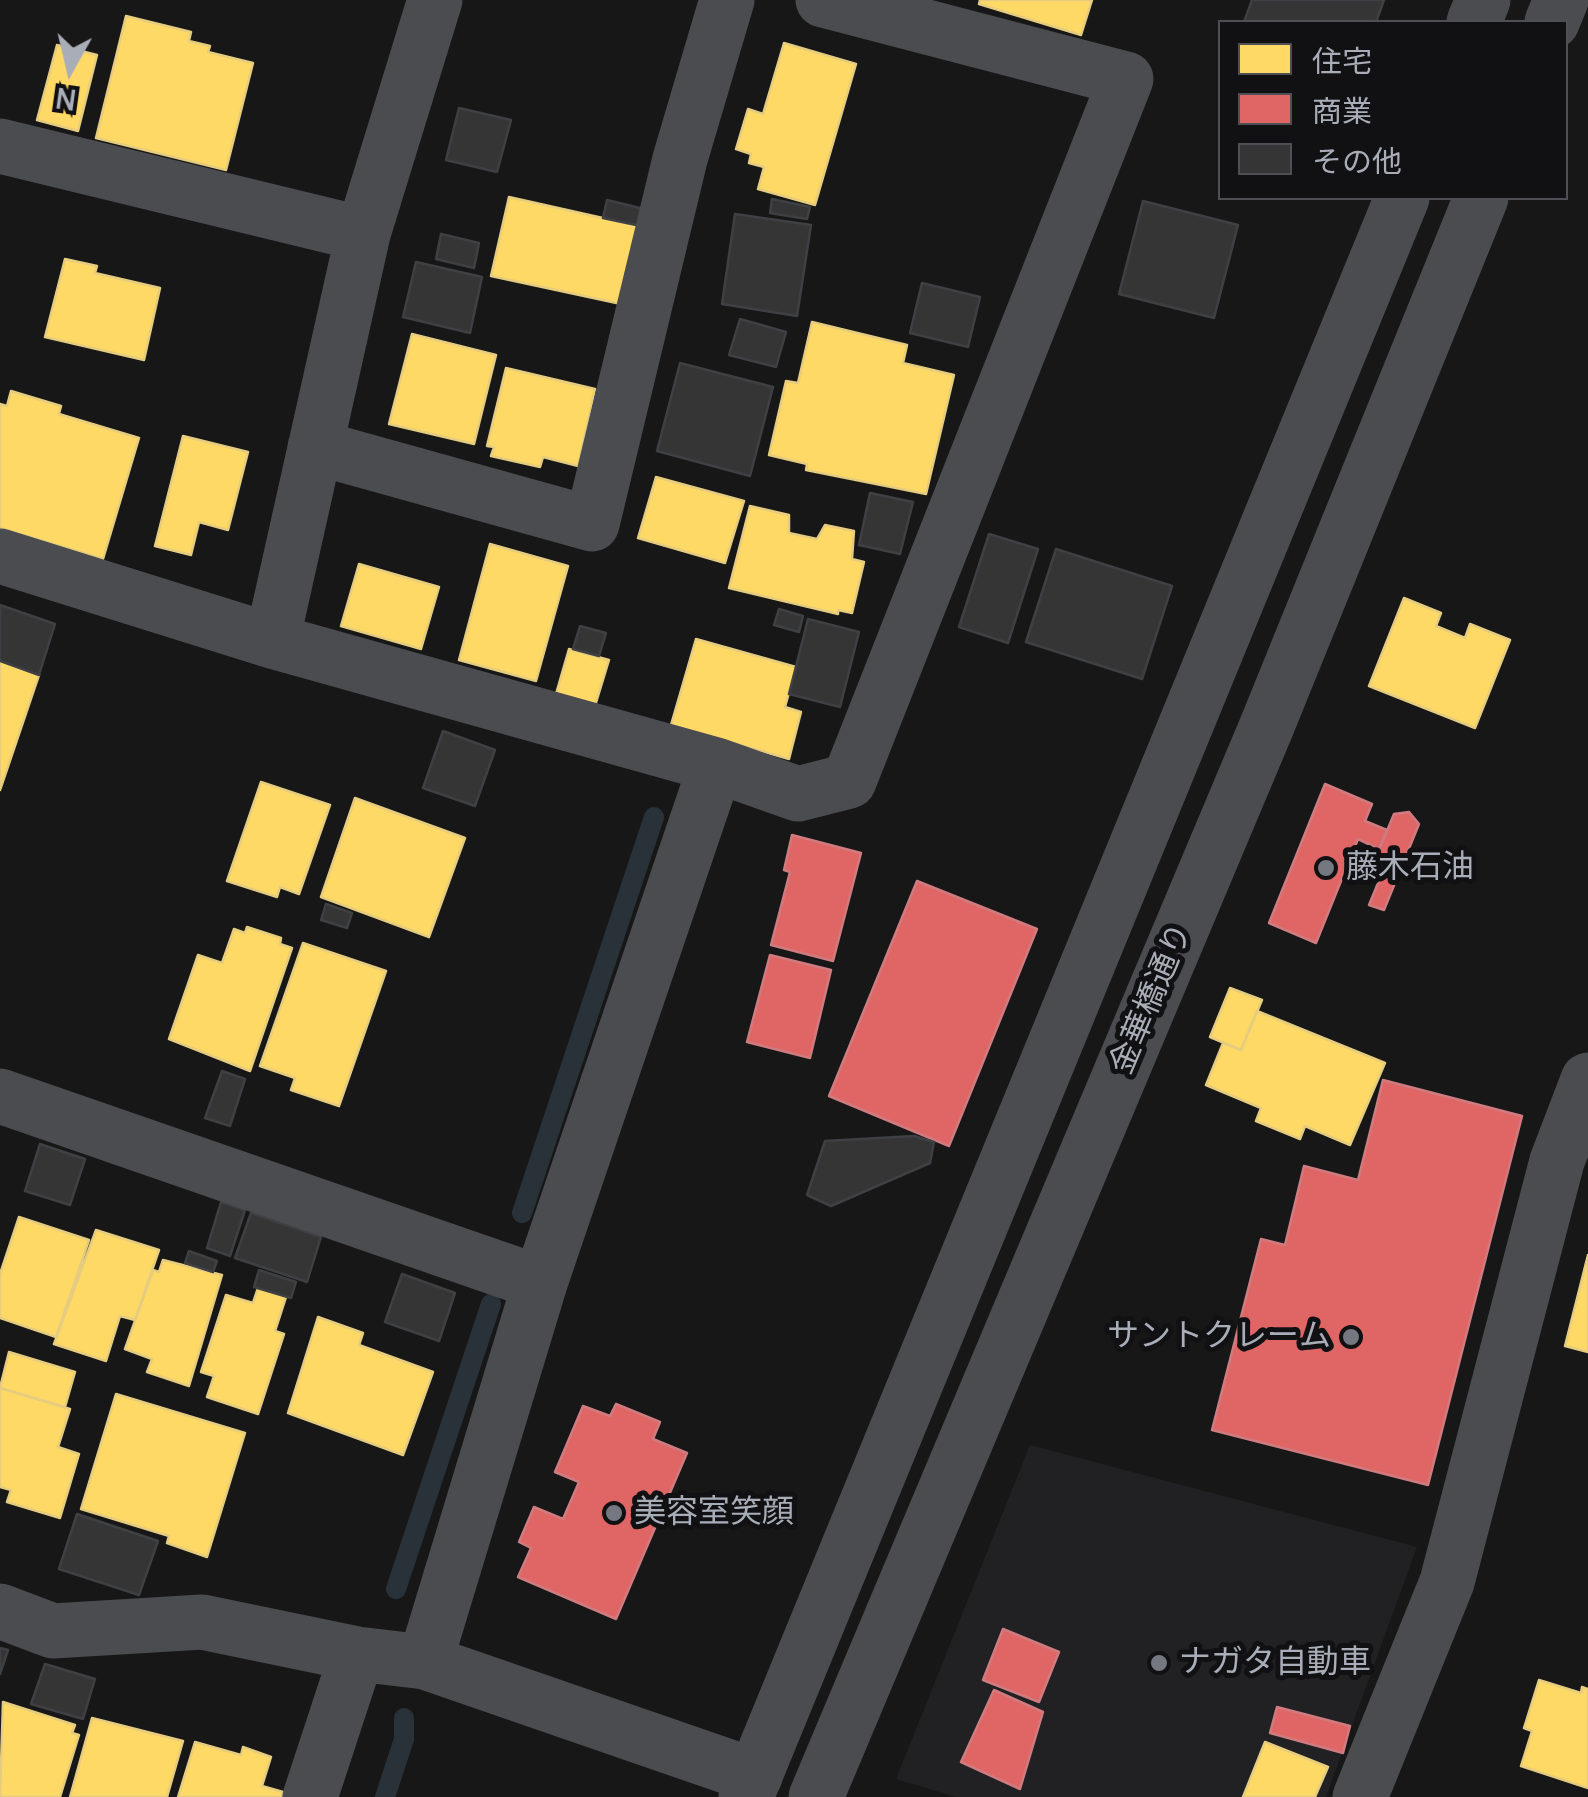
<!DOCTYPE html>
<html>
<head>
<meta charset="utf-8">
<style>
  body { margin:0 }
  #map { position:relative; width:1588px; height:1797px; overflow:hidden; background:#171717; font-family:Manrope,"Noto Sans JP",sans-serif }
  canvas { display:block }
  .legend { position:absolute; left:1218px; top:20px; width:350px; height:180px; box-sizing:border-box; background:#111113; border:2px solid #4d4f55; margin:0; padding:12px 18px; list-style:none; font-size:30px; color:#a8adb8 }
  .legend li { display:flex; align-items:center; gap:20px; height:50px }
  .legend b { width:50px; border:2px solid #4d4f55 }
  .north { position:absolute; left:20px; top:20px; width:100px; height:100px; -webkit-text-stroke:8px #111113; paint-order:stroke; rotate:188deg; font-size:28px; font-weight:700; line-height:40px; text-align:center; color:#a8adb8 }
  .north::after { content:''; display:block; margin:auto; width:35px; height:45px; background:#a8adb8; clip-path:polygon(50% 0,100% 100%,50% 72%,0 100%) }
</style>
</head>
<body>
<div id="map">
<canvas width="1588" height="1797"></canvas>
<ul class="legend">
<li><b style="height:28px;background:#ffd966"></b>住宅</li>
<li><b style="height:28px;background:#e06666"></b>商業</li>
<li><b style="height:28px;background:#353536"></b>その他</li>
</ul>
<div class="north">N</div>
</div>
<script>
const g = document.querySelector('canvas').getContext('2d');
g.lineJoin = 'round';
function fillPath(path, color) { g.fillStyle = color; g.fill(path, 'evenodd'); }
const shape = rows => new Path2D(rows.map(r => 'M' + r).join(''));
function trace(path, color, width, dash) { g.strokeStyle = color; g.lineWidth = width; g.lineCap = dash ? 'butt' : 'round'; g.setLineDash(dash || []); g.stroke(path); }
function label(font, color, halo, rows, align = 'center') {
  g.font = font + ' Manrope,"Noto Sans JP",sans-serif'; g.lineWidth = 10; g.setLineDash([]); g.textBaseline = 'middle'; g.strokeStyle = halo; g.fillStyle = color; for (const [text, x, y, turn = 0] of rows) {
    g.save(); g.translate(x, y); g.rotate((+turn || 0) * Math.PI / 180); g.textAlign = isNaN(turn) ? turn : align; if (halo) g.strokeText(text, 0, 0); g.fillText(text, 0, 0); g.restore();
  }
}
fillPath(shape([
  [1030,1445,1417,1547,1326,1797,956,1797,896,1779]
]), '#212123');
const homes = shape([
  [980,0,1092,0,1081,35,979,4,980,0],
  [126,16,191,32,189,41,210,46,208,52,253,63,226,170,96,138,126,16],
  [784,43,856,64,815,205,758,189,764,167,749,163,751,154,736,149,748,109,763,114,784,43],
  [57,45,97,55,78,131,37,120,57,45],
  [509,197,652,229,635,307,491,276,509,197],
  [65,259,97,266,95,273,160,288,144,360,45,337,65,259],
  [812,322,907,345,903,363,954,375,926,494,806,470,807,464,769,455,786,381,798,383,812,322],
  [412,334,496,355,474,444,389,424,412,334],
  [506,368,595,389,578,466,543,457,540,467,491,456,494,447,487,446,506,368],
  [11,391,61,406,59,414,139,438,103,559,0,528,0,404,7,406,11,391],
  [183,436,248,452,228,530,199,522,191,555,155,546,183,436],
  [656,477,744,501,725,563,638,538,656,477],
  [750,506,789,515,789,533,817,539,825,525,854,531,852,559,864,562,852,613,838,610,838,614,729,588,750,506],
  [490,544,568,566,536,681,459,660,490,544],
  [359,564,439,587,421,649,341,626,359,564],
  [1404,598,1441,613,1436,626,1465,638,1470,624,1510,640,1475,728,1369,686,1404,598],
  [696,639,796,667,785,707,801,712,789,759,671,725,696,639],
  [569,649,609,660,595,706,556,694,569,649],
  [0,661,39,675,0,790,0,661],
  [261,782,330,805,299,894,280,887,277,897,227,881,261,782],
  [355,798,465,838,429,937,321,897,355,798],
  [247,927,281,938,280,944,292,948,250,1071,169,1039,198,955,222,963,234,929,245,933,247,927],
  [303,943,386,971,339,1106,291,1090,295,1078,260,1066,303,943],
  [1230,988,1262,1000,1241,1050,1210,1037,1230,988],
  [1257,1011,1385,1063,1350,1145,1305,1126,1300,1139,1256,1121,1261,1108,1206,1085,1223,1043,1241,1050,1257,1011],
  [19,1217,89,1240,56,1337,0,1318,0,1274,19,1217],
  [96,1230,159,1250,135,1320,120,1316,106,1361,54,1344,96,1230],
  [1588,1255,1588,1352,1565,1346,1588,1255],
  [163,1260,222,1275,189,1386,147,1372,152,1359,125,1349,153,1270,159,1272,163,1260],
  [258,1288,286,1297,275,1331,284,1334,258,1414,207,1397,214,1376,201,1372,226,1295,253,1303,258,1288],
  [318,1317,363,1333,359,1345,433,1372,403,1455,288,1413,318,1317],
  [9,1352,75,1372,65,1407,0,1388,9,1352],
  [0,1388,70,1409,58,1447,79,1454,60,1518,7,1502,11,1490,0,1487,0,1388],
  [116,1394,245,1433,207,1557,167,1543,169,1536,81,1509,116,1394],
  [1539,1680,1581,1693,1582,1687,1588,1689,1588,1788,1521,1766,1532,1731,1524,1728,1539,1680],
  [3,1702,75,1725,72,1733,79,1735,60,1797,0,1797,3,1702],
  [92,1718,183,1741,167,1797,70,1797,92,1718],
  [195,1742,241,1755,243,1747,271,1757,262,1786,283,1792,281,1797,178,1797,195,1742],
  [1265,1742,1328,1767,1315,1797,1243,1797,1265,1742]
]);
fillPath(homes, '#ffd966');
trace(homes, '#e5cc7f', 2.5);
const shops = shape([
  [1325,784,1372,804,1365,821,1387,830,1379,849,1358,839,1316,943,1269,923,1325,784],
  [1409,812,1419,824,1384,910,1369,905,1385,866,1374,862,1394,814,1409,812],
  [792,835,861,853,833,961,771,945,790,872,784,870,792,835],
  [917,881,1037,929,949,1146,829,1096,917,881],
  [770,955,831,970,810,1058,747,1042,770,955],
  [1383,1080,1522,1116,1428,1485,1212,1430,1261,1239,1285,1245,1304,1166,1358,1180,1383,1080],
  [616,1404,660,1422,653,1439,687,1453,616,1619,518,1577,531,1548,519,1542,534,1507,563,1519,579,1482,555,1472,583,1406,610,1416,616,1404],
  [1003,1629,1059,1652,1039,1702,983,1680,1003,1629],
  [994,1690,1043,1712,1020,1789,961,1762,994,1690],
  [1277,1707,1350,1726,1343,1753,1270,1733,1277,1707]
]);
fillPath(shops, '#e06666');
trace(shops, '#cf7b7f', 2.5);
trace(shape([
  [522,1213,654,817],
  [396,1589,491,1304],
  [385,1797,404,1739,404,1718]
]), '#2a3239', 20);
const building = shape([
  [1252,0,1384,0,1376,22,1244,22,1252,0],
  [459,108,511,120,497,172,446,160,459,108],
  [772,199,810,207,807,219,770,213,772,199],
  [607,200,644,209,641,226,603,218,607,200],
  [1143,201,1238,225,1214,318,1119,294,1143,201],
  [735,214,811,225,797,316,722,304,735,214],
  [441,234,479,243,474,268,436,259,441,234],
  [416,262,482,277,470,333,403,317,416,262],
  [922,283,980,297,968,347,910,333,922,283],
  [740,319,786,332,776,367,729,355,740,319],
  [680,363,773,387,750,476,657,451,680,363],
  [870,493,913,502,900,554,859,545,870,493],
  [989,534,1038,549,1008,643,959,627,989,534],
  [1056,549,1172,586,1142,679,1026,642,1056,549],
  [0,605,55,624,39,675,0,661,0,605],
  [779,609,803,616,799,632,774,625,779,609],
  [808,619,859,632,840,707,789,694,808,619],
  [580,626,606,633,599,656,573,649,580,626],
  [443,731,495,750,475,806,423,788,443,731],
  [326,904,352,913,347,928,321,920,326,904],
  [222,1071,245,1079,230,1126,205,1118,222,1071],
  [914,1136,934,1142,930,1163,831,1206,807,1195,825,1141,914,1136],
  [40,1144,85,1159,70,1205,25,1191,40,1144],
  [221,1202,245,1210,230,1256,207,1248,221,1202],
  [251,1213,321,1237,307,1282,235,1258,251,1213],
  [189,1251,217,1261,213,1272,185,1263,189,1251],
  [259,1270,296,1282,291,1298,254,1287,259,1270],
  [402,1274,455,1293,439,1341,385,1322,402,1274],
  [77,1514,158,1541,139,1595,59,1569,77,1514],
  [0,1648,8,1650,0,1674,0,1648],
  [45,1664,95,1679,83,1719,31,1704,45,1664]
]);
fillPath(building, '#353536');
trace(building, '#3f4043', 2.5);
trace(shape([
  [0,146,363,234],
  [315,447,592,524,680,159,727,0],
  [0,556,272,641,716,765,798,794,849,781,1126,79,823,0],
  [272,641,363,234,435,0],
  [0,1096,540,1283],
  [0,1611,53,1631,202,1622,357,1654,425,1662,755,1776],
  [425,1662,540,1283,716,765],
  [310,1797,357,1654],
  [1360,1797,1447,1582,1557,1161,1588,1080]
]), '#4b4c50', 55);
trace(shape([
  [1474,22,1483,0],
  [1552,22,1561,0],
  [746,1797,1402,198],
  [816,1797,1266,728,1481,198]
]), '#4b4c50', 55);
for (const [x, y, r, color] of [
  [1326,868,10,"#757880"],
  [1351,1337,10,"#757880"],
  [614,1513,10,"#757880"],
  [1159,1663,10,"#757880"]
]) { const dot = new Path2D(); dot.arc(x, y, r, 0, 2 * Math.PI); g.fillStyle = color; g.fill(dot); trace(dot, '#111113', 4); }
label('32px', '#a8adb8', '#111113', [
  ["藤木石油",1346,868],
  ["サントクレーム",1331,1337,"right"],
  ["美容室笑顔",634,1513],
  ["ナガタ自動車",1179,1663]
], 'left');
label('32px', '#a8adb8', '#111113', [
  ["金華橋通り",1152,999,-67]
]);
</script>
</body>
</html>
